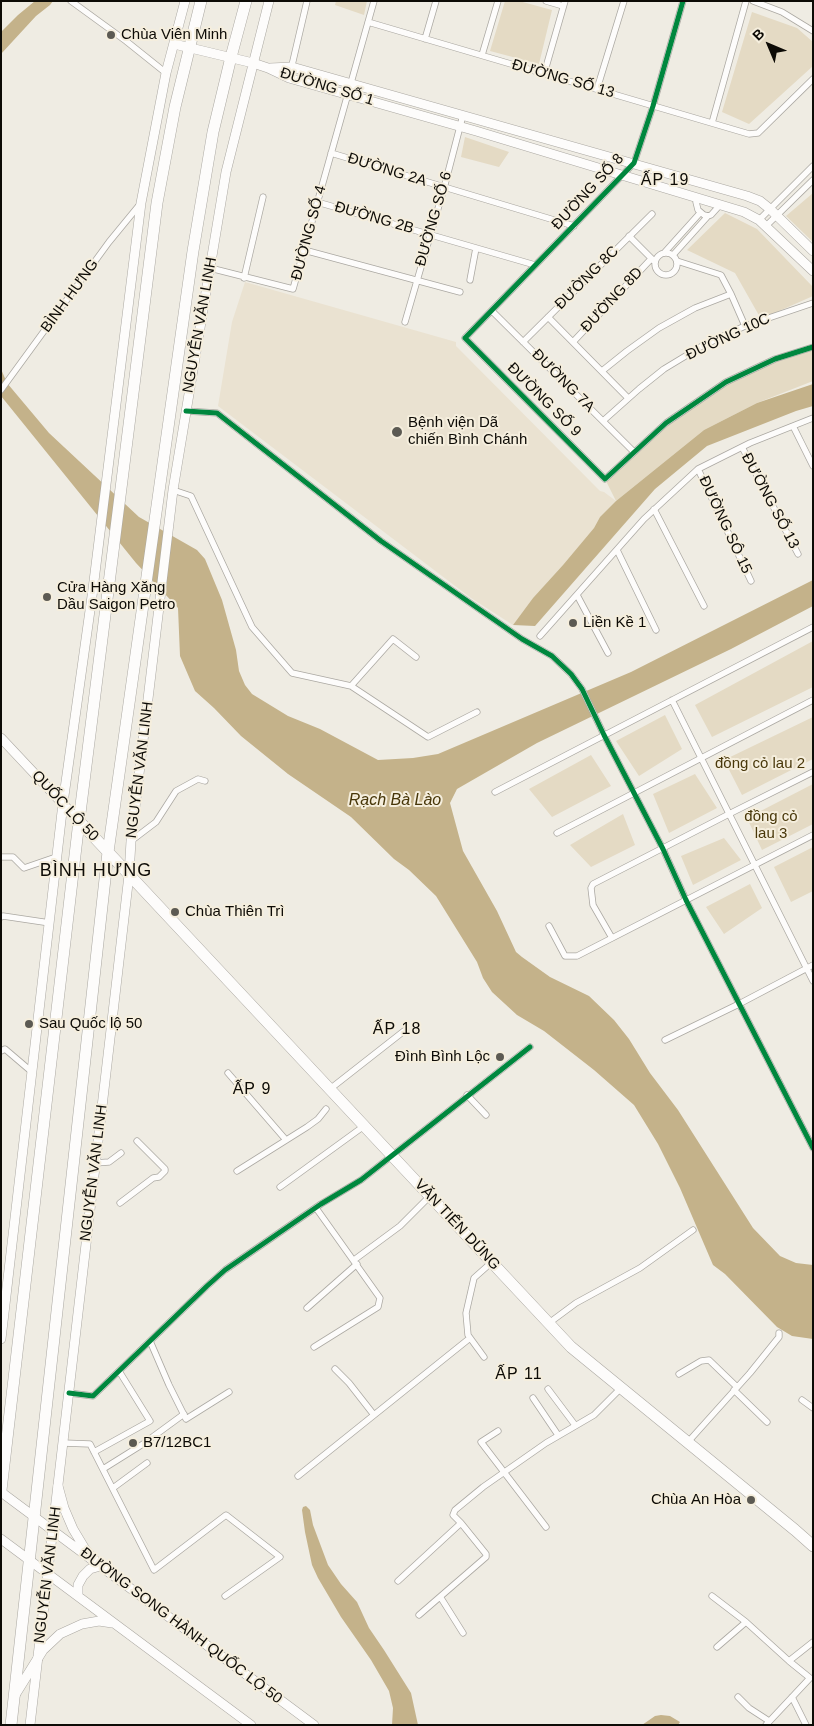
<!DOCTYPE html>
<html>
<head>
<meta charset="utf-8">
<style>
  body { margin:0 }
  #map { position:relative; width:814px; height:1726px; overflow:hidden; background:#efece3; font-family:Arial,sans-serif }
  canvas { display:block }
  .frame { position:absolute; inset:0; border:2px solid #0d0b06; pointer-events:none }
  .north { position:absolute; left:744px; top:20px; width:50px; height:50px; -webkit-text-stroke:4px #f5eedd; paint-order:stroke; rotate:315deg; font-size:14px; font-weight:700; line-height:20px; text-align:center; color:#0d0b06 }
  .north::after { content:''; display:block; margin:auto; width:18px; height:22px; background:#0d0b06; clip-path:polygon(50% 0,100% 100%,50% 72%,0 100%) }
</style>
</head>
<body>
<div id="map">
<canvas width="814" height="1726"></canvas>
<div class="frame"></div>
<div class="north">B</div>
</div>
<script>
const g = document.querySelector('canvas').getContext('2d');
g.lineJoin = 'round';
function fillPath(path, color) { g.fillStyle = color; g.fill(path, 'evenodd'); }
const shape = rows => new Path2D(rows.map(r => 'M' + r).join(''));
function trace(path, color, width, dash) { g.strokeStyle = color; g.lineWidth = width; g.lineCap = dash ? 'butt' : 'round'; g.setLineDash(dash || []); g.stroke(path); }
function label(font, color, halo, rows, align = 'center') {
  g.font = font + ' Arial,sans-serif'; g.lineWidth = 4; g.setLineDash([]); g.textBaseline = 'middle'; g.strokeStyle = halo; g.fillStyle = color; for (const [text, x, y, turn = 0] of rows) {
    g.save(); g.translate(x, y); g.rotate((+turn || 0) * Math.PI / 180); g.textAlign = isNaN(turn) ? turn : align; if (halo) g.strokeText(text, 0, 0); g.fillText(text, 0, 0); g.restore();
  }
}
fillPath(shape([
  [245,282,456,342,456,346,600,491,604,492,616,501,600,517,594,528,563,565,533,598,513,625,471,598,218,406,232,322]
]), '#eae2d1');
fillPath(shape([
  [336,1,367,1,364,15,335,5],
  [505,1,519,1,552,10,539,64,490,51],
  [752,12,797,28,813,42,813,66,749,124,722,112],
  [465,137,509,152,499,167,461,157],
  [813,193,813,242,786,216],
  [725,213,757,229,813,287,813,296,761,319,735,273,687,250],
  [813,347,813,381,757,403,704,430,616,501,605,479,666,423,726,382,775,359],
  [813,641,813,687,712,737,695,705],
  [665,715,682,749,639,776,616,741],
  [813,717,813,759,742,795,724,760],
  [591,755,611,786,552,817,529,789],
  [695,774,717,808,669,833,653,794],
  [813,784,813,824,762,850,747,818],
  [623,814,635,845,591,867,570,845],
  [724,838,741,860,693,885,681,856],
  [813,847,813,891,791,902,774,867],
  [750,884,762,908,724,934,706,907]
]), '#e4dac4');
fillPath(shape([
  [35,1,53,1,50,5,36,16,1,54,1,32,18,15],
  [1,369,7,383,49,433,139,517,197,550,205,559,222,600,236,650,239,671,245,685,252,694,288,716,320,729,378,760,413,758,438,754,631,672,813,580,813,606,731,649,537,743,457,789,450,803,463,851,497,911,516,952,522,957,550,977,589,996,614,1020,629,1039,650,1073,678,1110,753,1228,780,1256,796,1263,813,1265,813,1339,792,1336,777,1327,725,1274,713,1265,680,1188,658,1144,634,1105,594,1070,544,1031,517,1015,492,992,483,978,477,962,436,896,409,870,394,859,351,817,288,774,241,736,214,708,195,691,180,656,178,608,136,563,1,396],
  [813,384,813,406,796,411,707,446,655,489,535,626,513,625,533,598,563,565,594,528,600,517,616,501,704,430,757,403],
  [306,1506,310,1510,313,1525,328,1565,341,1584,357,1602,369,1628,384,1650,411,1693,418,1725,392,1725,393,1708,389,1691,371,1660,341,1617,318,1578,312,1565,305,1532,302,1510,303,1507],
  [661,1715,670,1716,680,1722,678,1725,642,1725,655,1716]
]), '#c4b28a');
const street = shape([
  [71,1,126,41,166,73],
  [546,1,563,6],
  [683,1,653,106,634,163,465,338,605,479,666,423,726,382,775,359,813,347],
  [753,1,782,12,813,31],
  [368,22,749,134,758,133,813,79],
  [425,39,436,1],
  [482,55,498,1],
  [544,74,565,1],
  [289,78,307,1],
  [597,89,624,1],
  [712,123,746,1],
  [331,153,574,226],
  [697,197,696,202,698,210,704,215,708,216,711,215,720,205],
  [317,202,535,265],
  [759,220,813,166],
  [766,226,813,180],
  [629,236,654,261],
  [304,250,460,292],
  [664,253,700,213],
  '655 264a11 11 0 1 1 22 0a11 11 0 1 1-22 0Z',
  [673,255,708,216],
  [677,261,721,275,731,294,745,326],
  [210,268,293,289,374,1],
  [244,278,263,197],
  [470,280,476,248],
  [492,311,634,452],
  [548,317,628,398],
  [405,322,444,188,463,115],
  [523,342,652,214],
  [573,342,651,259],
  [602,371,627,351,659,328,695,308,731,294],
  [1,390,109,242,141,203],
  [186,411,217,413,381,541,522,639,552,656,571,674,582,689,604,735,663,849,686,900,813,1148],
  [603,421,639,389,664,369,702,346,745,326,813,303],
  [793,426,813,466],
  [742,447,798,554],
  [698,469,751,581],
  [173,490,191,496,252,627,292,673,351,686,428,737,477,712],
  [654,509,704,606],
  [617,550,656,630],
  [577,595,608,653],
  [540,636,644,519,698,469,750,443,813,418],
  [351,686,393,639,416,657],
  [672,700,813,981],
  [495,792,813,627],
  [557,833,813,700],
  [131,841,156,822,176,791,198,779,205,781],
  [1,857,13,857,24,868,56,857],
  [1,917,3,916,50,923],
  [549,926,565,956,577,956,813,835],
  [612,938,593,905,591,888,593,884,729,814,813,772],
  [665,1040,739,1004,813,965],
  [1,1051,5,1049,32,1072],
  [228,1073,286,1140],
  [330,1089,404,1031],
  [467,1095,486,1115],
  [95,1163,109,1162,121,1153],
  [237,1171,307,1127,318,1119,326,1109],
  [280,1187,364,1126],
  [120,1203,153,1178,159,1177,165,1171,165,1169,137,1141],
  [354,1260,400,1226,430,1196],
  [307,1308,357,1264],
  [549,1323,576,1303,640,1268,693,1230],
  [150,1341,169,1385,186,1419,229,1392],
  [314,1347,378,1307,380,1298,316,1208],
  [484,1357,468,1335,466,1313,474,1278,492,1262],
  [335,1369,349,1383,374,1415],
  [679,1374,701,1361,709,1360,737,1387],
  [548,1389,575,1425],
  [734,1390,767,1422],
  [69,1393,93,1396,207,1286,225,1270,321,1204,361,1180,530,1047],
  [533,1398,558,1435],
  [802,1400,813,1408],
  [498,1431,481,1442,546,1527],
  [688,1442,750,1373,779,1337,779,1333],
  [63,1443,90,1444,154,1570,226,1515,280,1557,225,1596],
  [94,1452,150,1421,119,1371],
  [103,1469,143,1444,184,1414],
  [298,1476,470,1338],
  [113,1488,147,1463],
  [398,1581,461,1523,453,1515,455,1510,483,1487,546,1443,594,1415,621,1388],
  [712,1596,746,1622],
  [441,1598,463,1633],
  [419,1615,486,1557,486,1554,461,1523],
  [717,1647,746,1622,789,1661],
  [738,1697,749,1708,769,1721],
  [792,1697,806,1725],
  [766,1725,810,1678,789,1661,813,1642]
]);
const secondary = shape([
  [253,63,268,68,289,78,476,131,744,212,759,220,813,271],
  [270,68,292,67,747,196,760,201,770,209,813,251],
  [58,1486,64,1508,73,1529,85,1549,100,1566,90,1569,83,1576,78,1585,78,1595],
  [1,1492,314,1725],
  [1,1539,251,1725],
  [15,1695,43,1650,60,1634,82,1624,99,1621,112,1623]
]);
const primary = shape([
  [174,44,253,63],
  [1,738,79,821],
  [1,1339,63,803,93,589,141,203,166,73,185,1],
  [30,1725,129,875,131,841,173,490,226,172,269,1]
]);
const highway = shape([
  [79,821,571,1347,795,1530,813,1546],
  [1,1490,79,821,157,203,175,107,201,1],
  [11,1725,108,852,193,251,213,132,231,57,246,1]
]);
trace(street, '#aba8a2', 7);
trace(secondary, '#aba8a2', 10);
trace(primary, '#aba8a2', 10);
trace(highway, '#aba8a2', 12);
trace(street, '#fdfcfb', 5.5);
trace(secondary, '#fdfcfb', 9);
trace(primary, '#fdfcfb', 9);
trace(highway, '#fdfcfb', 11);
trace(shape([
  [683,1,653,106,634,163,465,338,605,479,666,423,726,382,775,359,813,347],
  [186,411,217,413,381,541,522,639,552,656,571,674,582,689,604,735,663,849,686,900,813,1148],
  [69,1393,93,1396,207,1286,225,1270,321,1204,361,1180,530,1047]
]), '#00873e', 5);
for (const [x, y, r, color] of [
  [111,35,5,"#5c5a53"],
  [397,432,6,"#5c5a53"],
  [47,597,5,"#5c5a53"],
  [573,623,5,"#5c5a53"],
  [175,912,5,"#5c5a53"],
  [29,1024,5,"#5c5a53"],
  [500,1057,5,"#5c5a53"],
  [133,1443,5,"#5c5a53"],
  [751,1500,5,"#5c5a53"]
]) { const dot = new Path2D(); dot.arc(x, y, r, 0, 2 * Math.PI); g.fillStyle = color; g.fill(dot); trace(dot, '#f5eedd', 2); }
label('15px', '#0d0b06', '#f5eedd', [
  ["Chùa Viên Minh",121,35],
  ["Bệnh viện Dã",408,423],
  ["chiến Bình Chánh",408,440],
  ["Cửa Hàng Xăng",57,588],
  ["Dầu Saigon Petro",57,605],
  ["Liền Kề 1",583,623],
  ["Chùa Thiên Trì",185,912],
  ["Sau Quốc lộ 50",39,1024],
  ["Đình Bình Lộc",490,1057,"right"],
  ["B7/12BC1",143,1443],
  ["Chùa An Hòa",741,1500,"right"]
], 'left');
label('15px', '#0d0b06', '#f5eedd', [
  ["ĐƯỜNG SỐ 13",563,79,16],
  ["ĐƯỜNG SỐ 1",327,87,17],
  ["ĐƯỜNG 2A",387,170,17],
  ["ĐƯỜNG SỐ 8",588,192,-47],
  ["ĐƯỜNG 2B",374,218,16],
  ["ĐƯỜNG SỐ 6",434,219,-74],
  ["ĐƯỜNG SỐ 4",309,233,-75],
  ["ĐƯỜNG 8C",587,278,-45],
  ["BÌNH HƯNG",70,296,-54],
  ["ĐƯỜNG 8D",612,300,-47],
  ["NGUYỄN VĂN LINH",200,325,-80],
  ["ĐƯỜNG 10C",728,337,-25],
  ["ĐƯỜNG 7A",563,381,45],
  ["ĐƯỜNG SỐ 9",544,400,45],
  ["ĐƯỜNG SỐ 13",770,501,62],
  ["ĐƯỜNG SÔ 15",725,525,65],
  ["NGUYỄN VĂN LINH",140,770,-83],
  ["QUỐC LỘ 50",65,806,47],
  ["NGUYỄN VĂN LINH",94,1173,-83],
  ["VĂN TIẾN DŨNG",457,1225,47],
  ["NGUYỄN VĂN LINH",48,1575,-83],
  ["ĐƯỜNG SONG HÀNH QUỐC LỘ 50",181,1626,37]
]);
label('15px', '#49380b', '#f5eedd', [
  ["đồng cỏ lau 2",760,764],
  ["đồng cỏ",771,817],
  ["lau 3",771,834]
]);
g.letterSpacing = '1px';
label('16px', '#0d0b06', '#f5eedd', [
  ["ẤP 19",665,181],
  ["ẤP 18",397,1030],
  ["ẤP 9",252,1090],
  ["ẤP 11",519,1375]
]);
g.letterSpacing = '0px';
label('italic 16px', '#473609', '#f5eedd', [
  ["Rạch Bà Lào",395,801]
]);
g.letterSpacing = '1px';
label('18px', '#0d0b06', '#f5eedd', [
  ["BÌNH HƯNG",96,871]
]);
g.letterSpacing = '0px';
</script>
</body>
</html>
